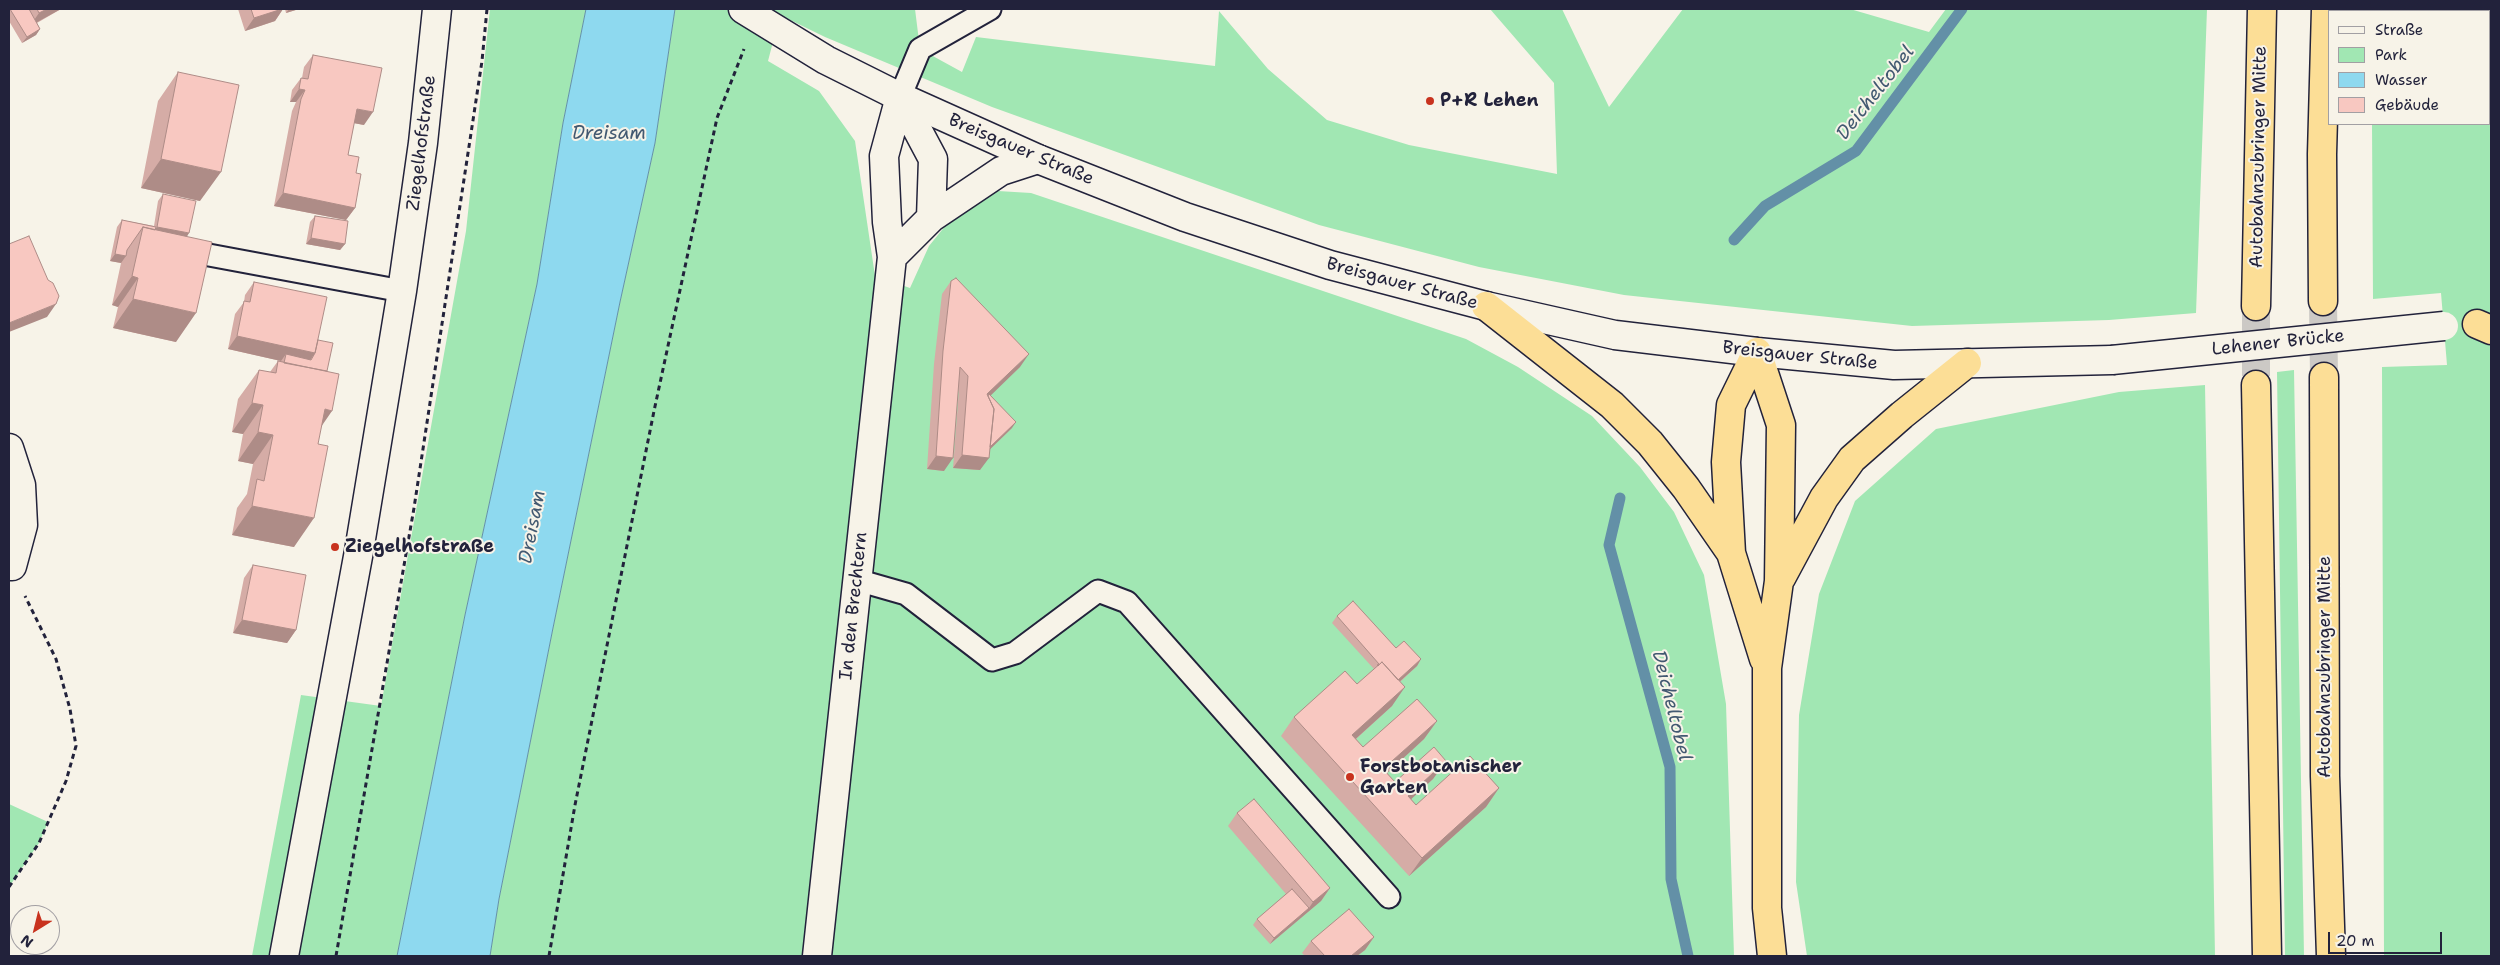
<!DOCTYPE html>
<html>
<head>
<meta charset="utf-8">
<style>
  body { margin:0 }
  #map { position:relative; width:2500px; height:965px; overflow:hidden; background:#f7f3e8; font-family:"Shantell Sans",sans-serif }
  canvas { display:block }
  .frame { position:absolute; inset:0; border:10px solid #22223b; pointer-events:none }
  .legend { position:absolute; left:2328px; top:10px; width:162px; height:115px; box-sizing:border-box; background:#f7f3e8; border:1px solid #a29fa3; margin:0; padding:6px 9px; list-style:none; font-size:15px; color:#22223b }
  .legend li { display:flex; align-items:center; gap:10px; height:25px }
  .legend b { width:25px; border:1px solid #a29fa3 }
  .north { position:absolute; left:10px; top:905px; width:50px; height:50px; box-sizing:border-box; background:#f7f3e8; border:1px solid #a29fa3; border-radius:50%; rotate:216deg; font-size:14px; font-weight:700; line-height:20px; text-align:center; color:#22223b }
  .north::after { content:''; display:block; margin:auto; width:18px; height:22px; background:#c8321e; clip-path:polygon(50% 0,100% 100%,50% 72%,0 100%) }
  .scale { position:absolute; left:2328px; top:932px; width:114px; height:22px; box-sizing:border-box; border:2px solid #22223b; border-top:0; padding-left:6px; font-size:15px; line-height:18px; white-space:nowrap; color:#22223b; -webkit-text-stroke:4px #f7f3e8; paint-order:stroke }
</style>
</head>
<body>
<div id="map">
<canvas width="2500" height="965"></canvas>
<div class="frame"></div>
<ul class="legend">
<li><b style="height:6px;background:#f7f3e8"></b>Straße</li>
<li><b style="height:14px;background:#a1e7b3"></b>Park</li>
<li><b style="height:14px;background:#8ed9ef"></b>Wasser</li>
<li><b style="height:14px;background:#f8c8c1"></b>Gebäude</li>
</ul>
<div class="north">N</div>
<div class="scale">20 m</div>
</div>
<script>
const g = document.querySelector('canvas').getContext('2d');
g.lineJoin = 'round';
function fillPath(path, color) { g.fillStyle = color; g.fill(path, 'evenodd'); }
const shape = rows => new Path2D(rows.map(r => 'M' + r).join(''));
function trace(path, color, width, dash) { g.strokeStyle = color; g.lineWidth = width; g.lineCap = dash ? 'butt' : 'round'; g.setLineDash(dash || []); g.stroke(path); }
function label(font, color, halo, rows, align = 'center') {
  g.font = font + ' "Shantell Sans",sans-serif'; g.lineWidth = 4; g.setLineDash([]); g.textBaseline = 'middle'; g.strokeStyle = halo; g.fillStyle = color; for (const [text, x, y, turn = 0] of rows) {
    g.save(); g.translate(x, y); g.rotate((+turn || 0) * Math.PI / 180); g.textAlign = isNaN(turn) ? turn : align; if (halo) g.strokeText(text, 0, 0); g.fillText(text, 0, 0); g.restore();
  }
}
fillPath(shape([
  [490,9,586,9,563,123,537,284,465,615,397,956,252,956,301,695,381,706,466,231],
  [675,9,915,9,920,49,962,72,976,37,1215,66,1219,11,1268,69,1327,120,1409,145,1557,174,1554,83,1490,9,1562,9,1609,107,1683,9,1850,9,1929,32,1946,9,2207,9,2196,313,2109,320,1912,326,1624,295,1479,267,1319,225,992,107,825,37,780,15,768,61,819,91,855,141,875,276,910,288,929,246,963,204,998,191,1031,193,1466,339,1518,367,1592,416,1640,467,1674,512,1704,575,1726,704,1734,956,490,956,499,899,553,628,620,302,655,143],
  [2372,9,2491,9,2491,956,2384,956,2382,367,2447,365,2441,293,2373,299,2372,124,2489,124,2489,11,2372,11],
  [2294,370,2304,956,2285,956,2277,372],
  [2205,385,2215,956,1807,956,1796,882,1799,715,1819,594,1855,501,1936,429,2119,392],
  [9,804,48,822,39,843,9,887]
]), '#a1e7b3');
const water = shape([
  [586,9,675,9,655,143,620,302,553,628,499,899,490,956,397,956,465,615,537,284,563,123,586,9]
]);
fillPath(water, '#8ed9ef');
trace(water, '#6390a7', 1);
trace(shape([
  [1734,240,1765,206,1856,151,1962,9],
  [1620,498,1609,545,1670,767,1671,879,1688,956]
]), '#6390a7', 11);
trace(shape([
  [2323,301,2324,377],
  [2256,306,2256,385]
]), '#ccc9c5', 28, [28, 14]);
const service = shape([
  [900,97,920,49,990,9],
  [182,250,402,291],
  [857,580,906,594,992,660,1015,653,1098,591,1127,602,1389,897]
]);
const minor = shape([
  [900,97,933,159,931,218],
  [892,257,931,218,1001,171,1038,159],
  [9,448,21,485,23,525,12,566],
  [284,956,359,551,402,291,423,143,437,9],
  [817,956,892,257,887,222,884,156,900,97]
]);
const tertiary = shape([
  [743,9,826,60,900,97,1038,159,1185,217,1330,265,1486,306,1615,335,1757,352,1894,365,2112,360]
]);
const trunk = shape([
  [2323,301,2322,154,2326,9],
  [1486,306,1612,405,1650,443,1686,488,1731,553,1764,659],
  [2256,306,2262,9],
  [2477,324,2491,330],
  [1757,352,1781,425,1779,581,1767,668,1767,908,1772,956],
  [2324,377,2325,776,2331,956],
  [2256,385,2267,956],
  [1731,553,1726,462,1731,405,1757,352],
  [1781,578,1824,498,1852,459,1902,415,1967,363]
]);
trace(service, '#22223b', 25);
trace(minor, '#22223b', 31);
trace(tertiary, '#22223b', 31);
trace(trunk, '#22223b', 31);
trace(shape([
  [9,887,39,843,66,781,76,746,70,709,56,659,25,596],
  [336,956,414,508,482,61,487,9],
  [549,956,575,805,654,411,717,118,744,49]
]), '#22223b', 3, [5, 4]);
trace(service, '#f7f3e8', 21);
trace(minor, '#f7f3e8', 28);
trace(tertiary, '#f7f3e8', 28);
trace(trunk, '#fcde96', 28);
const tertiaryBridge = shape([
  [2112,360,2444,326]
]);
trace(tertiaryBridge, '#22223b', 31, []);
trace(tertiaryBridge, '#f7f3e8', 28);
fillPath(shape([
  [9,9,61,9,37,23,40,29,36,35,22,43,9,21],
  [238,9,283,9,275,21,245,31],
  [285,9,299,9,286,13],
  [313,55,364,125,354,123,348,155,356,173,355,208,346,220,274,206,292,111,296,102,290,102,292,90,301,78,302,78,304,67],
  [178,72,200,201,141,188,158,101],
  [163,194,187,237,176,342,113,328,118,307,112,305,121,263,110,261,117,227,122,220,154,226,158,201],
  [315,216,345,244,340,250,306,244,310,222],
  [951,281,1020,367,990,395,1012,428,990,449,980,470,953,468,959,389,959,388,944,471,927,469,934,364,942,294],
  [254,282,318,340,327,371,321,426,294,547,232,535,237,508,247,494,253,464,238,461,243,434,232,432,238,399,259,370,270,372,278,361,281,362,281,361,228,349,235,314,244,302,245,295],
  [253,565,296,630,287,643,233,633,244,578],
  [1337,616,1396,648,1421,659,1417,666,1400,682,1392,706,1356,739,1363,747,1437,721,1424,739,1387,773,1395,782,1446,761,1433,779,1411,799,1416,805,1499,788,1486,807,1409,876,1281,736,1294,717,1357,684,1374,669,1332,623],
  [1237,813,1330,888,1321,901,1270,944,1253,925,1257,919,1286,894,1228,826],
  [1374,937,1365,950,1357,956,1305,956,1302,953,1311,941]
]), '#d5aca6');
fillPath(shape([
  [47,9,61,9,30,26,39,13],
  [282,9,283,9,275,21,245,31,254,18],
  [289,9,299,9,286,13],
  [40,29,36,35,22,43,27,37],
  [299,89,305,90,296,102,290,102],
  [357,109,373,112,364,125,348,122],
  [161,159,221,172,200,201,141,188],
  [283,193,355,208,346,220,274,206],
  [157,227,189,233,185,240,152,233],
  [311,238,345,244,340,250,306,244],
  [115,254,126,256,121,263,110,261],
  [132,276,138,278,118,307,112,305],
  [133,299,196,313,176,342,113,328],
  [56,304,47,317,9,332,9,323],
  [237,336,315,353,306,366,286,354,281,361,228,349],
  [1029,354,1020,367,984,402,987,394],
  [252,403,263,405,243,434,232,432],
  [325,409,332,411,312,440],
  [1016,422,1012,428,982,457,989,458,980,470,953,468,962,455,986,451],
  [258,432,273,435,253,464,238,461],
  [936,456,953,458,944,471,927,469],
  [252,506,314,518,294,547,232,535],
  [242,620,296,630,287,643,233,633],
  [1421,659,1417,666,1389,691,1394,684],
  [1405,687,1392,706,1340,753,1352,735],
  [1437,721,1424,739,1371,788,1383,769],
  [1446,761,1433,779,1395,814,1408,796],
  [1499,788,1486,807,1409,876,1422,858],
  [1330,888,1321,901,1270,944,1274,938,1309,908,1313,902],
  [1374,937,1365,950,1357,956,1351,956]
]), '#ae8c87');
const building = shape([
  [10,9,29,9,40,29,27,37,10,9],
  [37,9,47,9,39,13,37,9],
  [251,9,282,9,254,18,251,9],
  [313,55,382,68,373,112,357,109,348,155,359,157,356,173,361,174,355,208,283,193,301,99,305,90,299,89,301,78,308,79,313,55],
  [178,72,239,85,221,172,161,159,178,72],
  [163,194,196,201,189,233,157,227,163,194],
  [315,216,348,221,345,244,311,238,315,216],
  [122,220,156,227,155,230,143,227,127,250,126,256,115,254,122,220],
  [143,227,212,242,196,313,133,299,138,278,132,276,143,227],
  [29,236,48,280,53,283,59,296,56,304,9,323,9,244,29,236],
  [956,278,1029,354,987,394,994,409,989,458,962,455,968,376,960,367,953,458,936,456,943,351,951,281,956,278],
  [254,282,327,297,315,353,237,336,244,301,250,302,254,282],
  [318,340,333,343,327,371,284,363,286,354,311,360,315,353,318,340],
  [278,361,339,374,332,411,325,409,318,444,328,446,314,518,252,506,257,479,264,481,273,435,258,432,263,405,252,403,259,370,276,373,278,361],
  [989,394,1016,422,990,447,994,409,988,396,989,394],
  [253,565,306,575,296,630,242,620,253,565],
  [1353,601,1396,648,1404,641,1421,659,1398,680,1382,662,1378,666,1377,665,1379,664,1337,616,1353,601],
  [1382,662,1405,687,1352,735,1363,747,1417,699,1437,721,1383,769,1395,782,1434,747,1446,761,1408,796,1416,805,1470,756,1499,788,1422,858,1294,717,1345,671,1357,684,1382,662],
  [1254,799,1330,888,1313,902,1237,813,1254,799],
  [1292,889,1309,908,1274,938,1257,919,1292,889],
  [1349,909,1374,937,1351,956,1325,956,1311,941,1349,909]
]);
fillPath(building, '#f8c8c1');
trace(building, '#ae8c87', 1);
for (const [x, y, r, color] of [
  [1430,101,5,"#c8321e"],
  [335,547,5,"#c8321e"],
  [1350,777,5,"#c8321e"]
]) { const dot = new Path2D(); dot.arc(x, y, r, 0, 2 * Math.PI); g.fillStyle = color; g.fill(dot); trace(dot, '#f7f3e8', 2); }
label('bold 18px', '#22223b', '#f7f3e8', [
  ["P+R Lehen",1440,101],
  ["Ziegelhofstraße",345,547],
  ["Forstbotanischer",1360,767],
  ["Garten",1360,788]
], 'left');
label('18px', '#22223b', '#f7f3e8', [
  ["Ziegelhofstraße",422,143,-83],
  ["Breisgauer Straße",1021,150,23],
  ["Autobahnzubringer Mitte",2259,157,-89],
  ["Breisgauer Straße",1402,284,15],
  ["Lehener Brücke",2278,343,-6],
  ["Breisgauer Straße",1800,356,6],
  ["In den Brechtern",854,606,-84],
  ["Autobahnzubringer Mitte",2325,667,-90]
]);
label('italic 19px', '#425971', '#f7f3e8', [
  ["Deicheltobel",1876,93,-52],
  ["Dreisam",609,134],
  ["Dreisam",533,527,-79],
  ["Deicheltobel",1671,706,76]
]);
</script>
</body>
</html>
